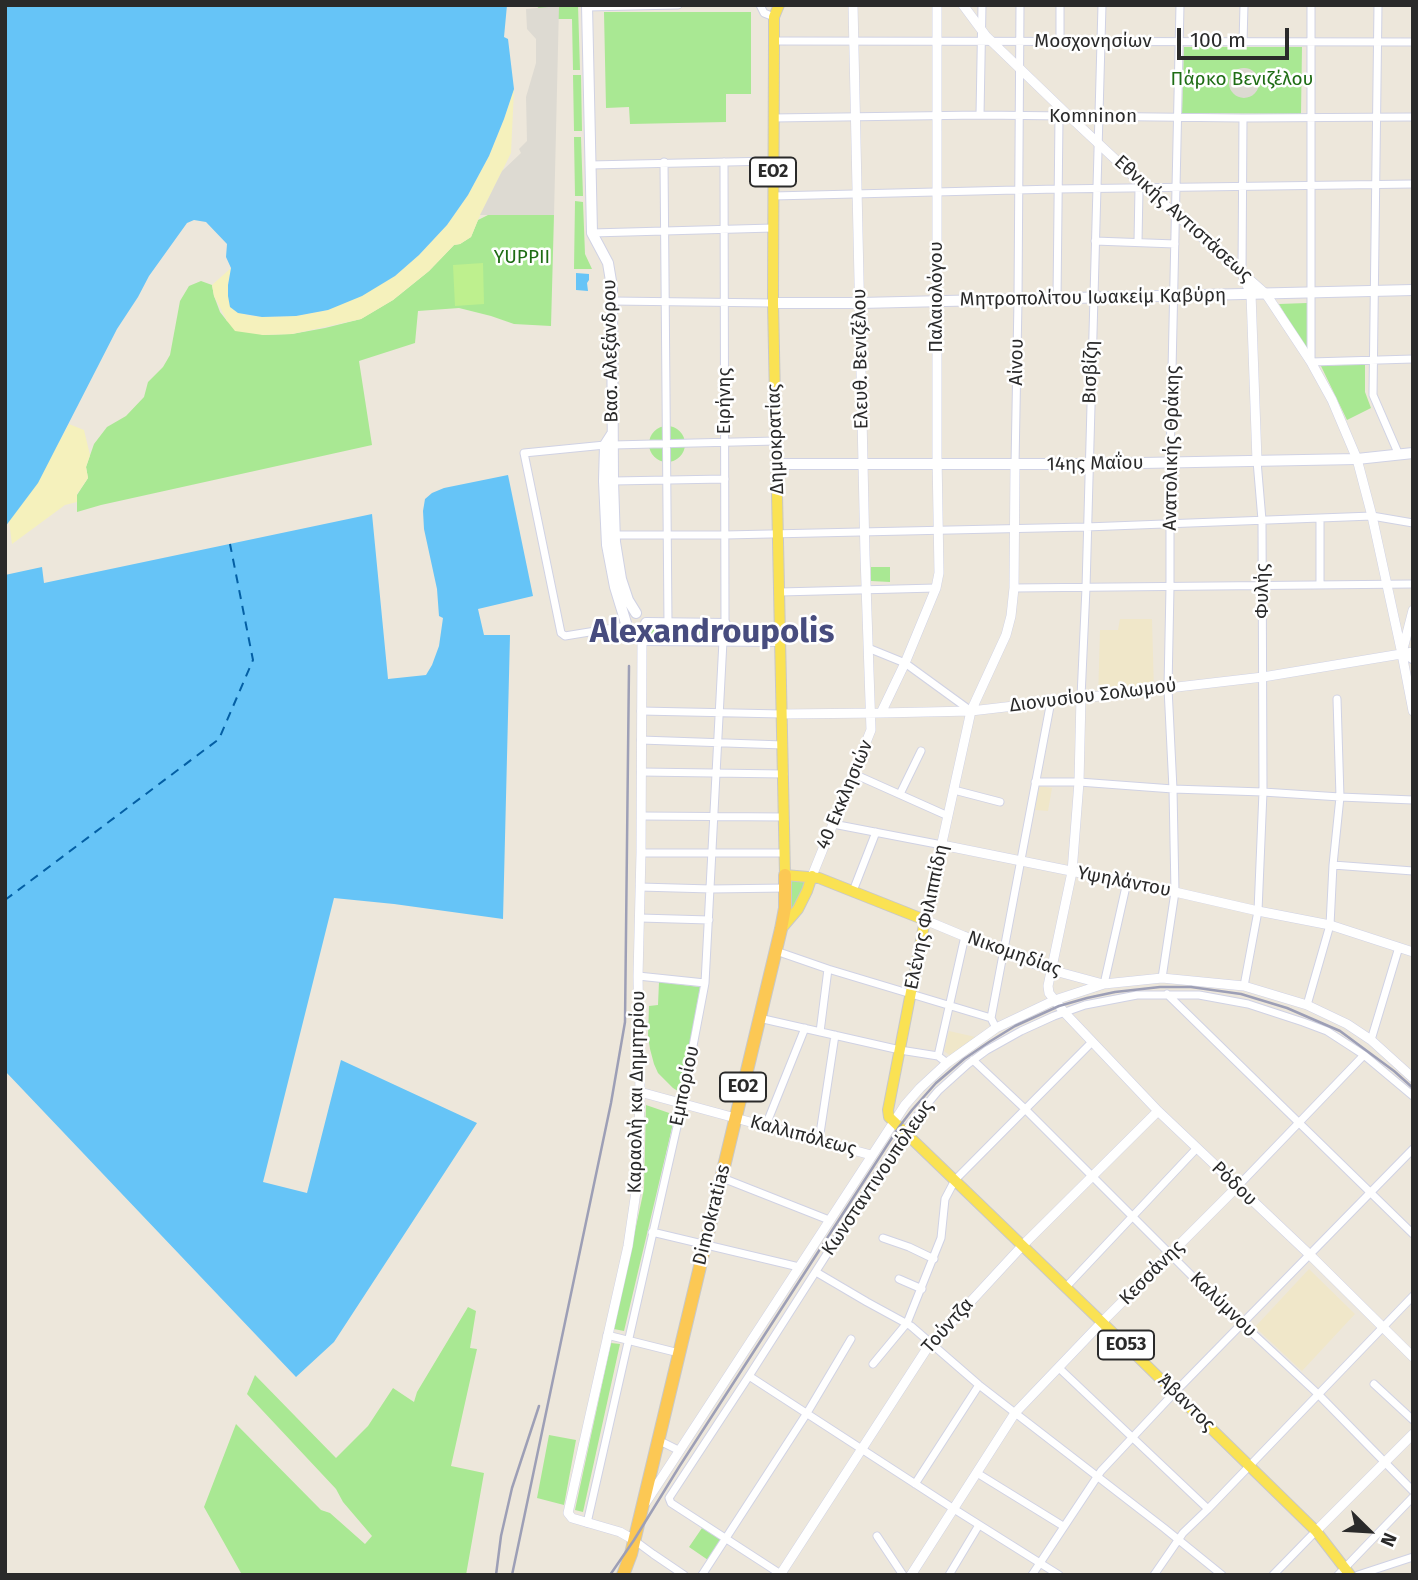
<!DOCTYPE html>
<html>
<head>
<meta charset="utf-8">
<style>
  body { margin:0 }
  #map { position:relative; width:1418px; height:1580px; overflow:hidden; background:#ede7db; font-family:"Fira Sans",sans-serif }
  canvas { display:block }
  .frame { position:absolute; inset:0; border:7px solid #2a2a2a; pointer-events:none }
  .north { position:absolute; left:1334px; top:1496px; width:70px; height:70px; -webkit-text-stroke:5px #fff; paint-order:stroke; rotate:114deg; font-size:19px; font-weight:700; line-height:28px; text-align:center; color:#2a2a2a }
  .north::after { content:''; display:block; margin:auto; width:24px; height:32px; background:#2a2a2a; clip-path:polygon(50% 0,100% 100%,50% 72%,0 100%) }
  .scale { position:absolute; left:1177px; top:28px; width:112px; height:32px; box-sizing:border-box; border:4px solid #2a2a2a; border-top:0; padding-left:9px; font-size:21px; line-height:24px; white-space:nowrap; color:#2a2a2a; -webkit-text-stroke:5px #fff; paint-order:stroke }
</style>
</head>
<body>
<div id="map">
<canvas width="1418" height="1580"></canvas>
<div class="frame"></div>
<div class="north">N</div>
<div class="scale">100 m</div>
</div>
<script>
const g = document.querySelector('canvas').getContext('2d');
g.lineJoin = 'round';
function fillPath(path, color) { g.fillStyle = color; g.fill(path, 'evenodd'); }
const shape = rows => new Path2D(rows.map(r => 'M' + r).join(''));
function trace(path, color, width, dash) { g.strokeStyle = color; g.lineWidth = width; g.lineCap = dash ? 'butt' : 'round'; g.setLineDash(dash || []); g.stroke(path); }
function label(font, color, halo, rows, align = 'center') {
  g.font = font + ' "Fira Sans",sans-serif'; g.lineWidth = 5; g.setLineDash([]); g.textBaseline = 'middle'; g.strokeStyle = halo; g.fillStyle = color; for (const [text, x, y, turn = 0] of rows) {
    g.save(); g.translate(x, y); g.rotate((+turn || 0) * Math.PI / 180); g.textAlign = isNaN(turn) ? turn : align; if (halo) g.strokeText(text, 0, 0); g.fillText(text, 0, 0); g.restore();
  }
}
fillPath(shape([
  [1120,619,1152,619,1154,692,1098,699,1100,630,1118,630],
  [1038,786,1052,788,1048,811,1035,810],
  [949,1031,980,1038,952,1057,944,1051],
  [1309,1269,1355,1314,1302,1371,1255,1327]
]), '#f0e7c9');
fillPath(shape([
  [535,5,578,5,580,70,573,70,572,19,552,19],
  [604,12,751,12,751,94,726,94,726,122,630,124,629,107,606,108],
  [1184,47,1302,47,1301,114,1182,113],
  [573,75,581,75,582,131,574,131],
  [574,137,581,137,583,196,575,196],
  [575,201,583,202,585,254,592,269,574,269],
  [490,214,554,215,551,326,514,324,491,316,459,308,418,311,415,343,359,361,372,445,101,505,77,512,77,495,88,478,86,467,94,444,107,427,126,416,144,397,148,382,163,367,170,355,180,301,189,286,201,281,212,285,214,296,220,312,227,321,263,335,292,334,325,328,361,319,393,300,429,271,454,245,460,244,471,237,478,220],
  [1307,303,1307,352,1279,304],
  [1365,364,1365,392,1371,408,1347,420,1321,366],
  '649 444a18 18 0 1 1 36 0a18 18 0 1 1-36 0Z',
  [871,567,890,567,890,582,871,581],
  [652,627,714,629,716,633,715,635,653,636,650,632],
  [789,878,808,880,804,890,785,921],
  [659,982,700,987,681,1093,673,1088,658,1073,654,1064,650,1049,648,1036,649,1006,658,1005],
  [646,1105,675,1115,624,1331,614,1329,644,1189],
  [468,1307,476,1311,470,1348,477,1349,451,1466,484,1473,466,1575,239,1575,241,1573,204,1507,236,1424,321,1510,330,1513,365,1544,372,1536,343,1502,336,1489,247,1394,255,1375,336,1458,368,1426,393,1388,414,1402,417,1392],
  [611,1343,620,1344,583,1512,575,1510],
  [549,1435,576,1440,564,1505,537,1498],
  [702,1528,721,1540,708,1560,689,1547]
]), '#a9e893');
fillPath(shape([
  [514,89,511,153,478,220,471,237,460,244,454,245,429,271,393,300,361,319,292,334,263,335,235,331,227,321,214,296,212,285,231,268,228,285,246,315,262,317,296,316,328,310,395,276,419,255,447,225,468,195,489,156,504,119],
  [69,424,84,430,90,455,86,467,88,478,77,494,77,502,65,505,12,544,9,521,35,485]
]), '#f5f1bc');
fillPath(shape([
  [483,263,484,304,455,306,453,265]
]), '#bef08e');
fillPath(shape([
  [559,6,554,215,480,215,502,171,521,153,519,149,527,141,526,97,536,63,536,39,527,29,526,9],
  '1229 83a15 15 0 1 1 30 0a15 15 0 1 1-30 0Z'
]), '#dddad2');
fillPath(shape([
  [5,5,507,5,504,37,508,39,514,89,504,119,489,156,468,195,447,225,419,255,395,276,362,296,328,310,296,316,262,317,238,313,230,307,228,296,228,285,231,268,226,257,227,244,206,222,194,220,187,223,149,276,138,297,117,329,38,483,5,527],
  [576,273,589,274,589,280,587,283,588,291,576,290],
  [508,475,533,596,478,609,484,635,510,635,503,919,394,904,334,898,263,1182,307,1193,341,1060,477,1123,334,1342,296,1377,5,1071,5,575,42,567,44,583,372,514,388,679,426,675,432,665,439,646,443,618,439,616,437,589,424,529,423,511,425,499,432,493,444,488]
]), '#66c4f7');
trace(shape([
  [5,900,219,739,253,660,230,544]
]), '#045fa4', 2, [9, 7]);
const minor = shape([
  [760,5,764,13,774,17],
  [1311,5,1311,362,1413,359],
  [1378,5,1373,395,1399,455],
  [587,7,678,5],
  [774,41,1413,42],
  [1060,42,1060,5],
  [1243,43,1244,5],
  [980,115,982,5],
  [773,118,980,115,1243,118,1413,117],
  [664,162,668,623],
  [724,162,725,624],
  [590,165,773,161],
  [773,196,1057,189,1413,184],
  [592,233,773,228],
  [1095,241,1175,244],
  [1138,242,1139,188],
  [1242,273,1243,118],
  [1057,299,1059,117],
  [612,301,773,303],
  [605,445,524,453,561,633,565,636,626,626],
  [613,445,776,441],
  [1015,465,1018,300,1020,5],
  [613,481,725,479],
  [611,535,725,535,1086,527,1372,516,1413,523],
  [1320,585,1320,518],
  [1014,588,1413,584],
  [780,592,936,588],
  [868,648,905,663,971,711],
  [1402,654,1413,660],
  [1081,697,1086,588,1102,5],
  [641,711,782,714],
  [641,740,783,745],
  [641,772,784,774],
  [854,774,948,816],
  [1035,782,1079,782,1173,789,1263,792,1340,797,1413,800],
  [954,790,1000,802],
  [900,794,921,751],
  [641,816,784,817],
  [833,824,942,845],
  [641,853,785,853],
  [1333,865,1413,871],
  [640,887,711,889,786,888],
  [853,891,876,832],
  [640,918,709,920],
  [776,951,828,969,991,1018],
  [638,976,705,983],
  [1162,978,1175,892,1173,789,1168,688,1170,587,1170,462,1180,5],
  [1104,984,1127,882],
  [1244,986,1258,911,1263,792,1262,520,1257,461],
  [1167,994,1413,1234],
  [1307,1005,1330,925,1333,865,1340,797,1337,699],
  [759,1018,900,1050,938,1056,947,1063],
  [996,1028,991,1018,1051,701],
  [820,1032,828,969],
  [1371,1040,1399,947],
  [938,1056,965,936],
  [973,1060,1024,1108,1205,1289,1318,1394,1413,1491],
  [766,1125,805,1028],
  [819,1140,835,1035],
  [720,1177,829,1220],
  [1237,1187,1364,1055],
  [652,1232,799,1267],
  [883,1238,909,1247,934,1259],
  [816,1272,867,1302,911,1326,979,1385,1164,1528,1222,1575],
  [899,1279,922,1289],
  [1066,1287,1197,1148],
  [607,1335,679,1353],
  [873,1364,907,1323,941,1238,945,1199,955,1180,1092,1042],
  [1059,1368,1208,1509],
  [749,1376,954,1509,1059,1575],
  [1374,1384,1413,1420],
  [658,1440,680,1451],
  [977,1473,1063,1526],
  [915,1484,979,1385],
  [587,1523,681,1109,705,983,723,641],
  [877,1536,903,1575],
  [634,1540,653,1554,684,1575],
  [702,1575,807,1413,851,1339],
  [782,1575,671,1503,669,1498,749,1376,908,1127,938,1091,968,1064,987,1050,1021,1031,1054,1016,1085,1005,1137,995,1199,995,1248,1004,1303,1022,1327,1031,1364,1055,1413,1096],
  [949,1575,979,1525],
  [1032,1575,1101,1471,1175,1392,1413,1149],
  [1154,1575,1183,1533,1208,1509,1413,1296],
  [1273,1575,1316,1531],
  [1338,1575,1413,1497],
  [1358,1575,1413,1557]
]);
const tertiary = shape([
  [963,5,986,36,1070,117,1146,188,1266,294,1311,362,1332,400,1357,459,1372,516,1402,654,1413,711],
  [1242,274,1251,294,1257,461],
  [1015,465,1014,588,1011,616,1006,635,971,711,925,920,1002,952,1051,970,1103,984],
  [1403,649,1413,610],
  [1081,697,1079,782,1072,872,1048,986,1049,993,1064,1012,1158,1111,1310,1255,1413,1357],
  [881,713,905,663,936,588,939,573,937,456,937,5],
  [782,714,881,713,971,711,1263,677,1413,652],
  [942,845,1175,892,1258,911,1330,925,1413,952],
  [812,876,871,730,865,555,853,5],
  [640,1092,871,1155],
  [646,1502,905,1105,920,1088,947,1063,996,1028,1055,1000,1104,984,1162,978,1244,986,1307,1005,1347,1024,1371,1040,1413,1078],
  [1316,1531,1413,1434],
  [634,1540,620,1532,572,1518,568,1513,628,1246,638,1178,640,1092,638,976,641,853,642,640],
  [780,1575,926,1350,1023,1245,1158,1111],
  [911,1575,1015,1413,1102,1322,1237,1187]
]);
const secondary = shape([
  [587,5,592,233,608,263,612,287,613,481,615,542,621,579,628,600,636,613],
  [773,303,860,303,1413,290],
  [612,434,605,445,604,481,607,545,615,587,626,623],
  [777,464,1088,464,1357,459,1413,453],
  [646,623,725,624,723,641],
  [640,633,642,640,781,641]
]);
const primary = shape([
  [779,5,774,17,774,41,773,303,785,875,819,878,925,920,888,1110,889,1117,1139,1358,1316,1531,1350,1575],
  [781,929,798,909,807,891,812,876]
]);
const trunk = shape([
  [623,1575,631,1554,781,929,785,908,785,875]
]);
trace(minor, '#d0d2e4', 9);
trace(tertiary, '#d0d2e4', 10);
trace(secondary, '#d0d2e4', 12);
trace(primary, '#c8c8c8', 12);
trace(trunk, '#c8c8c8', 14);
trace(minor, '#fff', 7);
trace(tertiary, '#fff', 9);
trace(secondary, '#fff', 10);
trace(primary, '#fae253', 10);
trace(trunk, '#fcc854', 12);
trace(shape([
  [496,1575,501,1536,512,1488,539,1406],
  [512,1575,611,1103,625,1022,629,666],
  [610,1575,634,1540,679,1467,899,1127,912,1110,936,1083,964,1059,989,1042,1015,1026,1059,1006,1087,998,1115,992,1160,987,1191,987,1241,994,1287,1008,1340,1031,1394,1071,1413,1088]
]), '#9d9fb6', 2.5);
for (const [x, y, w] of [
  [773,172,46],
  [743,1087,46],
  [1126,1345,56]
]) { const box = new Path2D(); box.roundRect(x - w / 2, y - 14.5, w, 29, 5); g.fillStyle = '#fff'; g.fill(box); trace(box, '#2a2a2a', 2); }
label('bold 18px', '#2a2a2a', null, [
  ["ΕΟ2",773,172],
  ["ΕΟ2",743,1087],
  ["ΕΟ53",1126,1345]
]);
label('19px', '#2a2a2a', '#fff', [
  ["Μοσχονησίων",1093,42],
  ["Komninon",1093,117],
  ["Εθνικής Αντιστάσεως",1183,219,42],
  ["Παλαιολόγου",937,297,-90],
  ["Μητροπολίτου Ιωακείμ Καβύρη",1093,298,-1],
  ["Βασ. Αλεξάνδρου",611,351,-91],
  ["Ελευθ. Βενιζέλου",861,359,-91],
  ["Αίνου",1017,362,-89],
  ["Βισβίζη",1091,372,-88],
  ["Ειρήνης",725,401,-90],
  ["Δημοκρατίας",776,439,-92],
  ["Ανατολικής Θράκης",1172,448,-89],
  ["14ης Μαΐου",1095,464,-1],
  ["Φυλής",1263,591,-90],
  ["Διονυσίου Σολωμού",1093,696,-7],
  ["40 Εκκλησιών",845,795,-67],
  ["Υψηλάντου",1124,882,11],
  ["Ελένης Φιλιππίδη",927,917,-78],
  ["Νικομηδίας",1014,954,20],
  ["Εμπορίου",685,1086,-78],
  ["Καραολή και Δημητρίου",637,1092,-89],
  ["Καλλιπόλεως",803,1136,15],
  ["Κωνσταντινουπόλεως",878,1178,-56],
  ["Ρόδου",1234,1184,44],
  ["Dimokratias",712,1215,-76],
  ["Κεσσάνης",1152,1273,-45],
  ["Καλύμνου",1223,1305,44],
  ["Τούντζα",948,1326,-48],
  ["Άβαντος",1186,1403,45]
]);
label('19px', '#1f6d15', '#fff', [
  ["Πάρκο Βενιζέλου",1242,80],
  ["YUPPII",522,258]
]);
label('bold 33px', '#474c7e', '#fff', [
  ["Alexandroupolis",712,633]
]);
</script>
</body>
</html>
